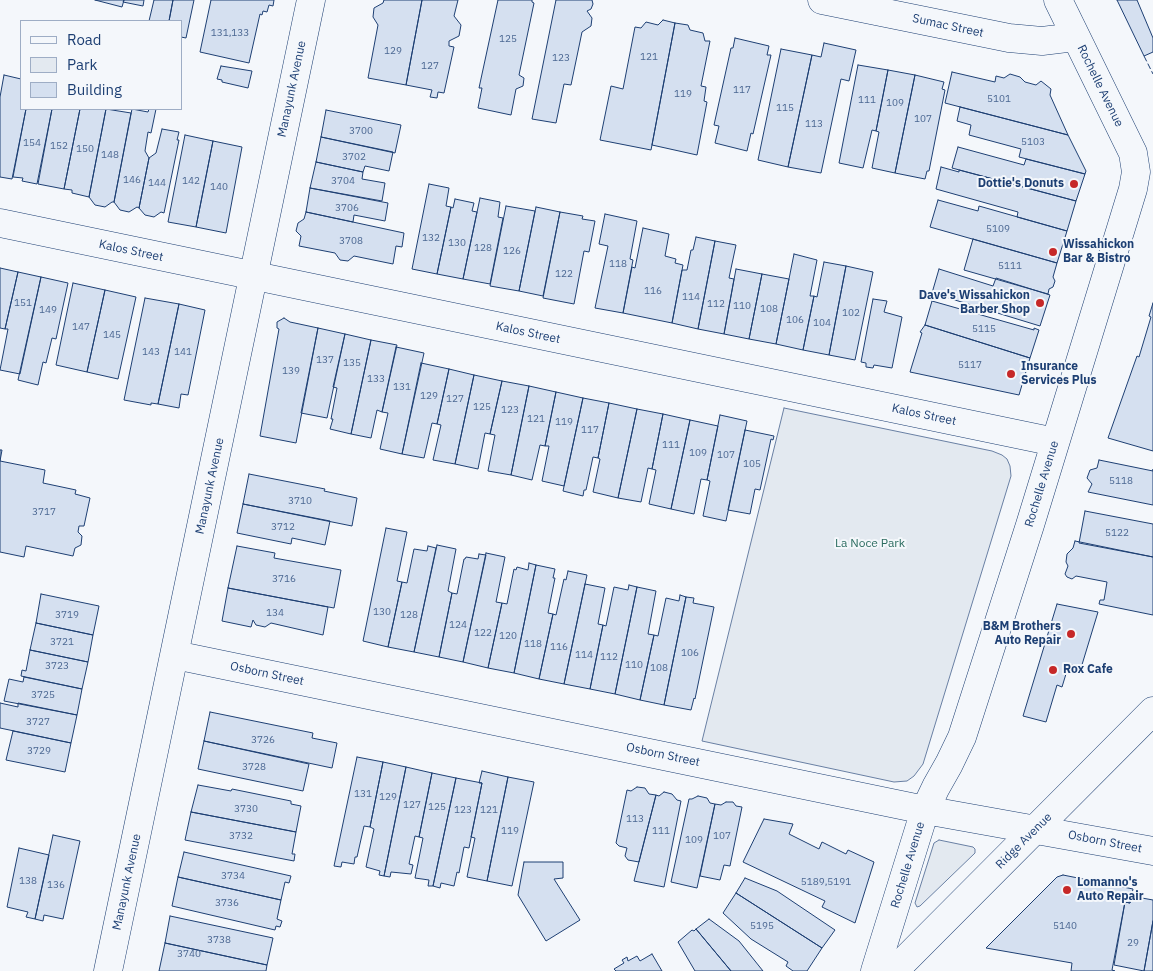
<!DOCTYPE html>
<html>
<head>
<meta charset="utf-8">
<style>
  body { margin:0 }
  #map { position:relative; width:1153px; height:971px; overflow:hidden; background:#f4f7fb; font-family:"IBM Plex Sans",sans-serif }
  canvas { display:block }
  .legend { position:absolute; left:20px; top:20px; width:162px; height:90px; box-sizing:border-box; background:#f4f7fb; border:1px solid #9eadc5; margin:0; padding:6px 9px; list-style:none; font-size:15px; color:#1d3f73 }
  .legend li { display:flex; align-items:center; gap:10px; height:25px }
  .legend b { width:25px; border:1px solid #9eadc5 }
</style>
</head>
<body>
<div id="map">
<canvas width="1153" height="971"></canvas>
<ul class="legend">
<li><b style="height:6px;background:#f4f7fb"></b>Road</li>
<li><b style="height:14px;background:#e3e9f0"></b>Park</li>
<li><b style="height:14px;background:#d5e0f0"></b>Building</li>
</ul>
</div>
<script>
const g = document.querySelector('canvas').getContext('2d');
g.lineJoin = 'round';
function fillPath(path, color) { g.fillStyle = color; g.fill(path, 'evenodd'); }
const shape = rows => new Path2D(rows.map(r => 'M' + r).join(''));
function trace(path, color, width, dash) { g.strokeStyle = color; g.lineWidth = width; g.lineCap = dash ? 'butt' : 'round'; g.setLineDash(dash || []); g.stroke(path); }
function label(font, color, halo, rows, align = 'center') {
  g.font = font + ' "IBM Plex Sans",sans-serif'; g.lineWidth = 4; g.setLineDash([]); g.textBaseline = 'middle'; g.strokeStyle = halo; g.fillStyle = color; for (const [text, x, y, turn = 0] of rows) {
    g.save(); g.translate(x, y); g.rotate((+turn || 0) * Math.PI / 180); g.textAlign = isNaN(turn) ? turn : align; if (halo) g.strokeText(text, 0, 0); g.fillText(text, 0, 0); g.restore();
  }
}
const green = shape([
  [784,408,992,451,1002,455,1007,459,1010,466,1011,476,923,764,914,776,907,781,894,782,702,741,784,408],
  [939,840,973,847,975,849,975,853,920,906,917,907,915,903,934,843,939,840]
]);
fillPath(green, '#e3e9f0');
trace(green, '#687fa3', 1);
const building = shape([
  [95,0,124,0,122,7,95,0],
  [124,0,144,0,143,6,123,2,124,0],
  [154,0,173,0,169,21,149,21,154,0],
  [173,0,194,0,186,38,181,37,181,21,169,21,173,0],
  [211,0,274,0,273,6,269,5,267,12,263,11,262,15,260,14,249,63,200,52,211,0],
  [384,0,422,0,406,85,368,78,378,25,373,17,374,8,383,3,384,0],
  [422,0,458,0,454,16,461,25,459,36,449,41,449,46,454,47,444,93,438,92,437,98,430,97,432,90,406,85,422,0],
  [498,0,532,0,532,2,534,3,519,75,524,78,523,86,516,89,511,115,478,108,482,88,479,88,498,0],
  [556,0,592,0,593,4,591,9,587,11,592,18,591,26,582,32,571,85,564,84,556,123,532,119,556,0],
  [1117,0,1137,0,1153,38,1153,52,1144,56,1117,0],
  [663,20,675,23,651,150,600,140,611,86,623,89,635,27,641,28,646,22,658,25,663,20],
  [675,23,688,25,690,30,703,33,705,41,710,41,701,86,706,87,704,101,707,102,697,155,652,145,675,23],
  [735,38,769,46,767,55,771,55,753,134,751,133,747,151,715,143,719,126,714,125,731,48,733,48,735,38],
  [824,43,856,50,849,81,841,79,821,173,788,167,812,55,821,57,824,43],
  [781,49,812,55,788,167,758,160,781,49],
  [858,65,888,70,876,131,872,130,863,168,839,163,858,65],
  [221,66,252,71,248,88,222,82,222,80,217,79,221,66],
  [888,70,915,75,895,173,872,168,879,132,876,131,888,70],
  [952,72,995,82,996,76,1004,78,1010,74,1020,77,1025,82,1036,85,1041,81,1051,89,1050,95,1068,135,945,103,952,72],
  [4,75,21,79,21,109,26,109,12,179,0,177,0,97,4,75],
  [915,75,944,82,942,89,945,90,929,171,927,171,925,179,895,173,915,75],
  [960,107,1068,135,1086,171,1085,174,1019,157,1021,149,969,135,971,125,957,121,960,107],
  [26,109,52,109,37,184,22,181,23,178,13,177,26,109],
  [52,109,80,109,64,189,38,184,52,109],
  [80,109,106,109,89,197,72,193,72,190,64,189,80,109],
  [106,109,131,113,114,202,112,202,105,207,95,205,89,197,106,109],
  [132,109,148,112,149,109,156,109,151,133,148,132,145,151,149,158,139,208,137,207,129,212,120,210,114,202,132,109],
  [326,110,401,125,395,153,321,137,326,110],
  [162,129,179,132,177,140,179,140,164,213,161,212,154,217,145,215,139,208,149,158,156,153,162,129],
  [185,135,213,141,196,227,168,222,185,135],
  [321,137,393,152,389,171,365,166,363,172,316,162,321,137],
  [213,141,242,147,226,233,196,227,213,141],
  [958,147,1024,165,1026,159,1085,174,1076,201,952,168,958,147],
  [316,162,363,172,362,179,385,183,382,201,310,188,316,162],
  [941,167,959,172,959,170,1076,201,1067,231,1017,217,1018,212,936,189,941,167],
  [429,184,449,188,446,206,451,207,437,274,412,269,429,184],
  [310,188,388,203,385,221,354,215,353,222,306,212,310,188],
  [480,198,500,202,498,217,503,218,490,284,463,279,480,198],
  [455,199,474,203,472,211,477,212,463,279,437,274,451,207,453,208,455,199],
  [938,200,978,211,979,206,1067,231,1057,263,930,227,938,200],
  [506,206,535,211,519,291,490,286,506,206],
  [536,207,560,212,543,296,519,291,536,207],
  [306,212,404,233,402,247,396,246,393,264,354,256,348,261,340,260,335,253,299,246,301,236,296,231,298,223,304,219,306,212],
  [560,212,583,216,582,219,595,221,589,252,584,251,574,304,543,298,560,212],
  [605,214,637,221,630,259,633,260,623,313,595,308,608,246,599,244,605,214],
  [643,228,669,234,665,256,676,259,675,263,683,265,672,323,623,313,632,267,635,268,643,228],
  [696,237,715,241,698,329,672,323,682,270,687,270,691,250,693,250,696,237],
  [973,239,1057,263,1053,277,1055,281,1053,287,1049,289,1048,294,964,270,973,239],
  [715,241,736,245,729,278,734,279,724,334,698,329,715,241],
  [794,254,817,260,810,296,814,296,803,350,776,344,794,254],
  [824,262,846,266,829,355,803,350,814,296,817,297,824,262],
  [846,266,873,272,855,360,829,355,846,266],
  [0,268,18,272,5,329,0,328,0,268],
  [736,269,762,274,749,339,724,334,736,269],
  [939,269,993,286,996,278,1050,295,1040,326,932,293,939,269],
  [18,272,41,277,20,374,0,370,8,329,5,329,18,272],
  [762,274,789,279,776,344,749,339,762,274],
  [41,277,68,283,56,339,52,338,46,363,43,362,38,385,18,380,41,277],
  [73,283,105,290,87,372,56,365,73,283],
  [105,290,136,297,118,379,87,372,105,290],
  [145,298,179,304,158,404,151,403,151,405,124,400,145,298],
  [873,299,887,301,884,312,902,317,892,368,874,365,873,368,866,367,866,363,861,362,873,299],
  [932,301,1034,330,1034,328,1039,330,1030,358,925,325,932,301],
  [1153,303,1153,451,1108,438,1137,356,1139,357,1151,317,1149,316,1153,303],
  [179,304,205,310,188,395,181,394,179,408,158,404,179,304],
  [284,318,290,322,318,328,296,443,260,436,279,329,277,328,277,322,284,318],
  [925,325,1030,358,1019,395,910,372,922,333,920,332,925,325],
  [318,328,345,334,327,418,301,413,318,328],
  [345,334,371,340,351,434,330,429,333,419,331,419,337,388,333,387,345,334],
  [371,340,397,345,382,412,377,410,371,438,351,434,371,340],
  [396,347,424,353,402,454,380,449,388,413,382,412,396,347],
  [421,363,449,369,437,424,432,423,424,458,402,454,421,363],
  [449,369,474,375,455,464,433,460,441,425,437,424,449,369],
  [474,375,502,381,490,434,485,433,478,469,455,464,474,375],
  [502,381,529,386,511,475,488,471,495,435,490,434,502,381],
  [529,386,556,392,545,446,540,445,532,480,511,475,529,386],
  [556,392,583,398,564,486,542,481,549,446,545,446,556,392],
  [583,398,609,403,598,458,593,457,586,490,584,490,583,496,563,491,583,398],
  [609,403,637,409,618,498,593,492,600,459,598,458,609,403],
  [637,409,663,414,652,469,648,468,641,502,618,498,637,409],
  [663,414,690,420,671,509,649,504,656,470,652,469,663,414],
  [720,415,747,421,726,521,703,516,710,481,707,480,720,415],
  [690,420,718,426,707,480,701,479,694,514,671,509,690,420],
  [745,430,774,436,773,440,771,439,760,490,755,489,750,514,728,510,745,430],
  [0,450,2,450,0,461,45,470,43,483,76,490,75,494,90,498,84,526,79,526,78,532,82,536,81,545,75,548,73,556,26,546,24,557,0,552,0,450],
  [1099,460,1153,471,1153,469,1153,505,1088,492,1092,484,1087,478,1090,470,1097,468,1099,460],
  [249,474,325,489,324,491,357,498,352,526,243,504,249,474],
  [243,504,330,521,325,545,292,538,291,544,237,533,243,504],
  [1085,511,1153,524,1153,557,1079,543,1085,511],
  [386,528,407,532,397,581,402,582,388,647,363,641,386,528],
  [1075,541,1153,557,1153,615,1099,604,1100,600,1104,600,1107,582,1076,576,1072,579,1067,577,1065,574,1068,566,1066,562,1067,554,1073,548,1075,541],
  [437,545,456,549,448,591,452,593,439,657,414,652,437,545],
  [237,546,275,553,274,558,341,570,334,608,228,588,237,546],
  [428,546,436,548,414,652,388,647,402,582,407,583,414,549,427,551,428,546],
  [486,553,505,557,496,602,502,603,488,668,463,662,486,553],
  [479,554,486,555,463,662,439,657,452,593,457,594,464,559,465,559,466,557,478,559,479,554],
  [529,563,536,565,514,673,488,668,502,603,507,604,514,569,516,570,517,567,528,570,529,563],
  [536,565,555,569,553,578,555,578,548,613,553,614,539,679,514,673,536,565],
  [568,571,587,575,564,684,539,679,553,614,556,615,564,579,566,580,568,571],
  [585,584,605,588,598,624,603,625,590,689,564,684,585,584],
  [629,585,637,587,615,694,590,689,603,625,606,626,614,587,628,590,629,585],
  [637,587,656,591,648,634,654,635,640,700,615,694,637,587],
  [228,588,328,607,323,635,271,623,265,627,256,625,253,620,251,627,222,621,228,588],
  [41,594,99,606,93,635,36,623,41,594],
  [680,595,686,597,664,705,640,700,654,635,658,636,666,598,679,601,680,595],
  [686,597,694,598,693,603,714,607,695,699,694,698,691,710,664,705,686,597],
  [1057,604,1098,612,1081,668,1069,664,1062,687,1057,685,1046,722,1023,716,1057,604],
  [36,623,93,635,88,662,30,650,36,623],
  [30,650,88,662,82,689,21,676,22,670,26,671,30,650],
  [24,677,82,689,77,715,4,701,9,679,23,682,24,677],
  [0,703,18,707,18,703,77,715,71,743,0,728,0,703],
  [210,712,313,733,312,738,337,743,332,768,204,741,210,712],
  [13,731,71,743,65,772,6,760,13,731],
  [204,741,309,764,303,791,198,769,204,741],
  [357,757,383,762,370,827,364,826,357,857,355,857,354,864,342,862,341,867,334,866,357,757],
  [383,762,406,767,384,876,379,875,380,871,366,867,374,829,370,827,383,762],
  [406,767,432,773,419,837,415,836,409,864,413,865,411,874,391,872,390,877,384,876,406,767],
  [482,771,508,777,487,881,467,877,475,838,471,837,482,783,479,783,482,771],
  [432,773,456,778,433,886,428,886,429,880,415,878,423,838,419,837,432,773],
  [508,777,534,782,512,886,487,881,508,777],
  [456,778,482,783,469,848,464,847,459,873,457,872,454,886,441,883,440,888,433,886,456,778],
  [198,785,231,791,232,789,291,801,291,804,301,806,296,832,191,812,198,785],
  [637,787,645,788,649,794,656,795,639,862,628,860,625,856,627,848,619,846,616,843,627,790,631,791,637,787],
  [664,792,672,794,677,800,681,801,664,887,634,881,656,795,659,796,664,792],
  [698,796,707,798,710,803,715,804,697,888,671,882,689,799,692,799,698,796],
  [726,802,733,802,736,806,742,807,730,866,724,865,720,880,700,876,715,804,721,805,726,802],
  [191,812,296,832,292,854,295,854,294,861,185,840,191,812],
  [764,819,793,824,789,834,819,849,822,842,846,854,848,850,874,862,855,923,822,907,825,901,743,862,764,819],
  [53,835,80,841,63,919,44,915,43,921,35,919,53,835],
  [19,848,49,855,35,919,26,917,28,912,7,907,19,848],
  [184,852,291,876,289,883,285,882,281,900,178,877,184,852],
  [524,862,563,862,563,878,554,879,580,920,546,941,518,895,524,862],
  [1063,875,1133,889,1130,903,1125,902,1112,970,1115,971,1071,971,1072,963,986,948,1057,877,1063,875],
  [178,877,281,900,277,919,282,921,280,927,276,926,275,930,172,906,178,877],
  [745,878,777,891,835,930,822,948,736,893,745,878],
  [736,893,822,948,807,971,793,971,786,966,788,962,751,939,723,913,736,893],
  [1131,896,1153,900,1153,921,1144,971,1114,965,1125,902,1130,903,1131,896],
  [170,916,273,938,267,965,165,943,170,916],
  [709,919,739,941,763,971,731,971,696,929,709,919],
  [1153,921,1153,971,1144,971,1153,921],
  [696,929,731,971,695,971,678,942,692,930,694,931,696,929],
  [165,943,267,965,266,971,159,971,165,943],
  [652,954,662,971,616,971,614,969,624,963,622,960,627,957,628,961,637,956,640,961,652,954]
]);
fillPath(building, '#d5e0f0');
trace(building, '#1d3f73', 1);
const minor = shape([
  [822,0,1009,38,1042,41,1075,37],
  [0,223,1055,442],
  [175,655,925,810,1153,851],
  [108,971,311,0],
  [875,971,925,810,936,787,949,764,962,737,1030,525,1133,189,1136,172,1133,153,1058,0]
]);
const secondary = shape([
  [894,971,1153,711]
]);
trace(minor, '#1d3f73', 29);
trace(secondary, '#1d3f73', 29);
trace(minor, '#f4f7fb', 28);
trace(secondary, '#f4f7fb', 28);
trace(shape([
  [1144,56,1153,74]
]), '#1d3f73', 1, [6, 2.5]);
for (const [x, y, r, color] of [
  [1074,184,5,"#c62828"],
  [1053,252,5,"#c62828"],
  [1040,303,5,"#c62828"],
  [1011,374,5,"#c62828"],
  [1071,634,5,"#c62828"],
  [1053,670,5,"#c62828"],
  [1067,890,5,"#c62828"]
]) { const dot = new Path2D(); dot.arc(x, y, r, 0, 2 * Math.PI); g.fillStyle = color; g.fill(dot); trace(dot, '#f4f7fb', 2); }
label('10px', '#4b6792', null, [
  ["131,133",230,33],
  ["125",508,39],
  ["129",393,51],
  ["121",649,57],
  ["123",561,58],
  ["127",430,66],
  ["117",742,90],
  ["119",683,94],
  ["5101",999,99],
  ["111",867,100],
  ["109",895,103],
  ["115",785,108],
  ["107",923,119],
  ["113",814,124],
  ["3700",361,131],
  ["5103",1033,142],
  ["154",32,143],
  ["152",59,146],
  ["150",85,149],
  ["148",110,155],
  ["3702",354,157],
  ["146",132,180],
  ["142",191,181],
  ["3704",343,181],
  ["144",157,183],
  ["140",219,187],
  ["3706",347,208],
  ["5109",998,229],
  ["132",431,238],
  ["3708",351,241],
  ["130",457,243],
  ["128",483,248],
  ["126",512,251],
  ["118",618,264],
  ["5111",1010,266],
  ["122",564,274],
  ["116",653,291],
  ["114",691,297],
  ["151",23,303],
  ["112",716,304],
  ["110",742,306],
  ["108",769,309],
  ["149",48,310],
  ["102",851,313],
  ["106",795,320],
  ["104",822,323],
  ["147",81,327],
  ["5115",984,329],
  ["145",112,335],
  ["143",151,352],
  ["141",183,352],
  ["137",325,360],
  ["135",352,363],
  ["5117",970,365],
  ["139",291,371],
  ["133",376,379],
  ["131",402,387],
  ["129",429,396],
  ["127",455,399],
  ["125",482,407],
  ["123",510,410],
  ["121",536,419],
  ["119",564,422],
  ["117",590,430],
  ["111",671,445],
  ["109",698,453],
  ["107",726,455],
  ["105",752,464],
  ["5118",1121,481],
  ["3710",300,501],
  ["3717",44,512],
  ["3712",283,527],
  ["5122",1117,533],
  ["3716",284,579],
  ["130",382,612],
  ["134",275,613],
  ["3719",67,615],
  ["128",409,615],
  ["124",458,625],
  ["122",483,633],
  ["120",508,636],
  ["3721",62,642],
  ["118",533,644],
  ["116",559,647],
  ["106",690,653],
  ["114",584,655],
  ["112",609,657],
  ["110",634,665],
  ["3723",57,666],
  ["108",659,668],
  ["3725",43,695],
  ["3727",38,722],
  ["3726",263,740],
  ["3729",39,751],
  ["3728",254,767],
  ["131",363,794],
  ["129",388,797],
  ["127",412,805],
  ["125",437,807],
  ["3730",246,809],
  ["123",463,810],
  ["121",489,810],
  ["113",635,819],
  ["119",510,831],
  ["111",661,831],
  ["3732",241,836],
  ["107",722,836],
  ["109",694,840],
  ["3734",233,876],
  ["138",28,881],
  ["5189,5191",826,882],
  ["136",56,885],
  ["3736",227,903],
  ["5195",762,926],
  ["5140",1065,926],
  ["3738",219,940],
  ["29",1133,943],
  ["3740",189,954]
]);
label('12px', '#1d3f73', '#f4f7fb', [
  ["Sumac Street",948,26,12],
  ["Rochelle Avenue",1100,86,64],
  ["Manayunk Avenue",292,89,-78],
  ["Kalos Street",131,251,12],
  ["Kalos Street",528,333,12],
  ["Kalos Street",924,415,12],
  ["Rochelle Avenue",1042,484,-73],
  ["Manayunk Avenue",210,486,-78],
  ["Osborn Street",267,674,12],
  ["Osborn Street",663,755,12],
  ["Ridge Avenue",1024,841,-45],
  ["Osborn Street",1105,842,11],
  ["Rochelle Avenue",908,865,-73],
  ["Manayunk Avenue",127,882,-78]
]);
label('bold 12px', '#1d3f73', '#f4f7fb', [
  ["Dottie's Donuts",1064,184,"right"],
  ["Wissahickon",1063,245],
  ["Bar & Bistro",1063,259],
  ["Dave's Wissahickon",1030,296,"right"],
  ["Barber Shop",1030,310,"right"],
  ["Insurance",1021,367],
  ["Services Plus",1021,381],
  ["B&M Brothers",1061,627,"right"],
  ["Auto Repair",1061,641,"right"],
  ["Rox Cafe",1063,670],
  ["Lomanno's",1077,883],
  ["Auto Repair",1077,897]
], 'left');
label('12px', '#2c6c60', '#f4f7fb', [
  ["La Noce Park",870,544]
]);
</script>
</body>
</html>
